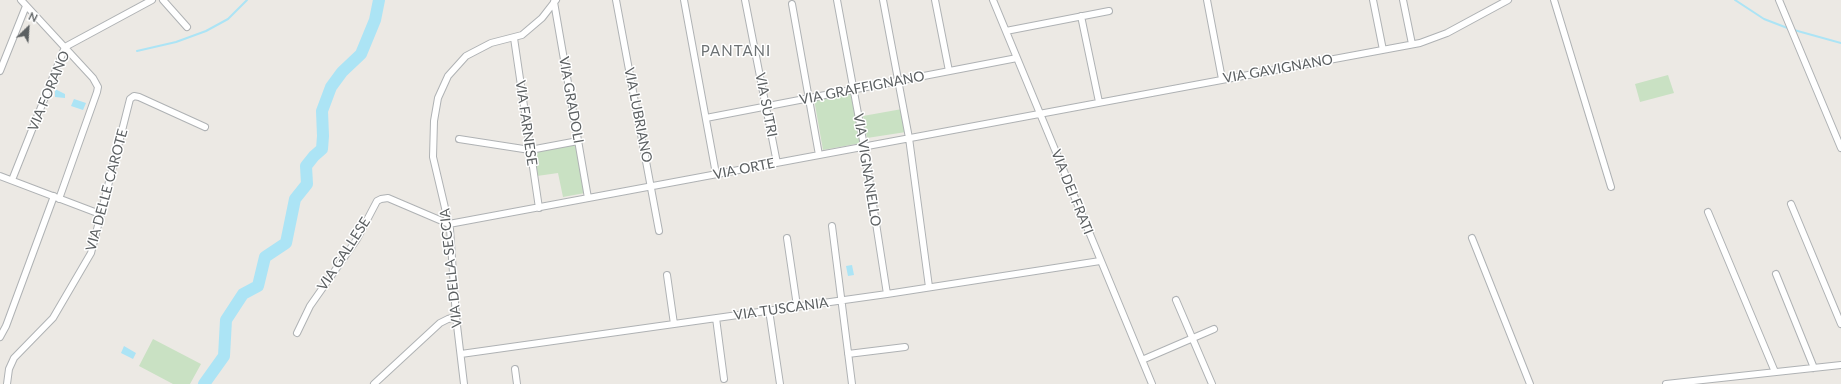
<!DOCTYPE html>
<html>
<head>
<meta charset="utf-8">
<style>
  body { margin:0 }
  #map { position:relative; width:1841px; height:384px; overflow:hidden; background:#ece9e4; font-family:Lato,sans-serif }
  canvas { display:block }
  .north { position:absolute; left:8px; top:8px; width:40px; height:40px; -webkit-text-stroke:3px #fff; paint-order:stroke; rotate:25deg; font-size:11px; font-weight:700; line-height:16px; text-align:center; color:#5c6062 }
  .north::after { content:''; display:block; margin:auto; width:14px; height:18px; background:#5c6062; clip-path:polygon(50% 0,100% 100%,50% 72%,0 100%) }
</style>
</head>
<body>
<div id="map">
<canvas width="1841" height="384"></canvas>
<div class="north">N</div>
</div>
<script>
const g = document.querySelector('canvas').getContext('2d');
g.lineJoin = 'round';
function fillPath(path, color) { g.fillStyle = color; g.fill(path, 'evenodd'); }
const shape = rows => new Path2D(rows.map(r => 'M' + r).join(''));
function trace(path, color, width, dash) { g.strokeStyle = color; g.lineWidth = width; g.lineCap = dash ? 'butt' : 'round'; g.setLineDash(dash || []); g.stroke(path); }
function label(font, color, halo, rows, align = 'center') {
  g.font = font + ' Lato,sans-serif'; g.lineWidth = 3; g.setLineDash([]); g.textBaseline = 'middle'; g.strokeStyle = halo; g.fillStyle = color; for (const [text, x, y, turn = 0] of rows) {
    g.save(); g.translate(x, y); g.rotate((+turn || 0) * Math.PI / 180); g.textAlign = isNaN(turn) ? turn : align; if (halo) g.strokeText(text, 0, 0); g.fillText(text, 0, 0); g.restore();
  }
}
fillPath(shape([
  [1668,75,1674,93,1640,102,1635,84],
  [852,93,861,143,823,150,814,99],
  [902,109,906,132,867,138,863,116],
  [575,143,585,193,563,197,558,173,537,176,532,150],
  [153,339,201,364,190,384,173,384,139,366]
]), '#c9e1c3');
fillPath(shape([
  [55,89,65,94,65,98,55,97],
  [74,99,86,103,83,110,71,106],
  [852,265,854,275,848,276,846,266],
  [124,346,136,353,133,359,121,353]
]), '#ace4f5');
trace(shape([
  [1735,0,1764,19,1790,29],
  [1794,30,1841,43],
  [137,51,176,42,206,31,228,19,247,0]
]), '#ace4f5', 2);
trace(shape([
  [204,384,224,356,226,320,243,294,258,286,265,257,286,243,295,199,307,184,306,166,314,156,322,149,323,136,322,111,331,87,342,72,361,54,375,20,379,0]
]), '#ace4f5', 12);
const minor = shape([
  [21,0,93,78,98,87,97,92,59,199],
  [163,0,187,27],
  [616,0,659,231],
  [684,0,716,174],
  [745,0,777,163],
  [837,0,864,146,887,294],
  [883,0,909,138,929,287],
  [935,0,949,71],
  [993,0,1152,384],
  [1207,0,1222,79],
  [1373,0,1383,50],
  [1403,0,1412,44],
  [1554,0,1611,187],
  [1779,0,1841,148],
  [554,2,588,198],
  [792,4,819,155],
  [1081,16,1099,102],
  [1006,31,1109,11],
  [514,38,539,208],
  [0,71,26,6],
  [706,118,1017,58],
  [459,139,530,150,578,141],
  [0,176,100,214],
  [12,180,65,47,152,0],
  [1791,204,1841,324],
  [1708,212,1775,372],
  [832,226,852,384],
  [787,238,797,306],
  [1472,238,1530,384],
  [1776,274,1814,368],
  [667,275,674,324],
  [1176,300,1212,384],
  [769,310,780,384],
  [716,318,724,379],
  [297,333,310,306,357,239,377,201,381,199,388,198,449,224,1420,43,1447,33,1508,0],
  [0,337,6,326,54,196],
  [461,354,887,294,1100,261],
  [848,354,905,347],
  [1142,360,1214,329],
  [515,369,517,384],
  [7,384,9,369,14,358,53,318,91,253,130,99,134,96,139,97,205,127],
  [374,384,440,323,448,319,456,317],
  [464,384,456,317,450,229,433,157,434,121,438,98,448,76,466,56,491,43,522,35,542,18,556,0],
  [1666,384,1841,365]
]);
trace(minor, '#afb2b4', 8);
trace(minor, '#fff', 6);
label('14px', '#5c6062', '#fff', [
  ["VIA GAVIGNANO",1278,69,-10],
  ["VIA GRAFFIGNANO",862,88,-11],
  ["VIA FORANO",49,91,-67],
  ["VIA GRADOLI",571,100,80],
  ["VIA SUTRI",766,105,79],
  ["VIA LUBRIANO",638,115,79],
  ["VIA FARNESE",526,123,82],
  ["VIA ORTE",744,169,-11],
  ["VIA VIGNANELLO",867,170,81],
  ["VIA DELLE CAROTE",107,190,-75],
  ["VIA DEI FRATI",1072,192,68],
  ["VIA GALLESE",344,254,-57],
  ["VIA DELLA SECCIA",451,268,-96],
  ["VIA TUSCANIA",781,309,-8]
]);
g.letterSpacing = '1px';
label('15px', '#6d7274', '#fff', [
  ["PANTANI",736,51]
]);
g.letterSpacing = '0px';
</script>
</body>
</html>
